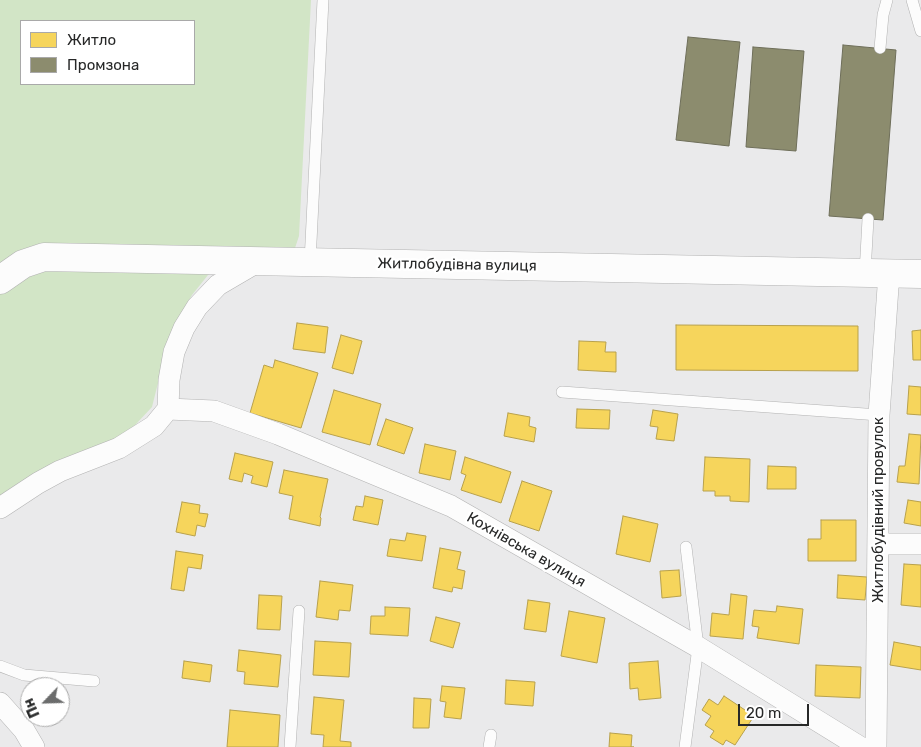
<!DOCTYPE html>
<html>
<head>
<meta charset="utf-8">
<style>
  body { margin:0 }
  #map { position:relative; width:921px; height:747px; overflow:hidden; background:#eaeaeb; font-family:Rubik,sans-serif }
  canvas { display:block }
  .legend { position:absolute; left:20px; top:20px; width:175px; height:65px; box-sizing:border-box; background:#fff; border:1px solid #a9a9a9; margin:0; padding:6px 9px; list-style:none; font-size:15px; color:#272828 }
  .legend li { display:flex; align-items:center; gap:10px; height:25px }
  .legend b { width:25px; border:1px solid #a9a9a9 }
  .north { position:absolute; left:20px; top:677px; width:50px; height:50px; box-sizing:border-box; background:#fff; border:1px solid #a9a9a9; border-radius:50%; rotate:246deg; font-size:14px; font-weight:700; line-height:20px; text-align:center; color:#272828 }
  .north::after { content:''; display:block; margin:auto; width:18px; height:22px; background:#6b6c6c; clip-path:polygon(50% 0,100% 100%,50% 72%,0 100%) }
  .scale { position:absolute; left:738px; top:704px; width:71px; height:22px; box-sizing:border-box; border:2px solid #272828; border-top:0; padding-left:6px; font-size:15px; line-height:18px; white-space:nowrap; color:#272828; -webkit-text-stroke:4px #fff; paint-order:stroke }
</style>
</head>
<body>
<div id="map">
<canvas width="921" height="747"></canvas>
<ul class="legend">
<li><b style="height:14px;background:#f6d55c"></b>Житло</li>
<li><b style="height:14px;background:#8c8c6e"></b>Промзона</li>
</ul>
<div class="north">Пн</div>
<div class="scale">20 m</div>
</div>
<script>
const g = document.querySelector('canvas').getContext('2d');
g.lineJoin = 'round';
function fillPath(path, color) { g.fillStyle = color; g.fill(path, 'evenodd'); }
const shape = rows => new Path2D(rows.map(r => 'M' + r).join(''));
function trace(path, color, width, dash) { g.strokeStyle = color; g.lineWidth = width; g.lineCap = dash ? 'butt' : 'round'; g.setLineDash(dash || []); g.stroke(path); }
function label(font, color, halo, rows, align = 'center') {
  g.font = font + ' Rubik,sans-serif'; g.lineWidth = 5; g.setLineDash([]); g.textBaseline = 'middle'; g.strokeStyle = halo; g.fillStyle = color; for (const [text, x, y, turn = 0] of rows) {
    g.save(); g.translate(x, y); g.rotate((+turn || 0) * Math.PI / 180); g.textAlign = isNaN(turn) ? turn : align; if (halo) g.strokeText(text, 0, 0); g.fillText(text, 0, 0); g.restore();
  }
}
fillPath(shape([
  [0,0,311,0,299,236,295,248,283,252,252,250,208,275,192,295,178,319,168,343,152,407,123,438,0,500],
  [21,21,194,21,194,84,21,84]
]), '#d2e5c6');
const homes = shape([
  [297,323,328,327,325,353,293,349,297,323],
  [676,325,858,326,858,371,676,370,676,325],
  [921,330,921,360,913,360,912,331,921,330],
  [341,335,362,341,353,374,332,368,341,335],
  [579,341,606,342,605,352,616,352,616,372,578,370,579,341],
  [275,360,318,373,301,428,250,413,264,365,273,368,275,360],
  [909,386,921,387,921,415,907,414,909,386],
  [334,390,381,404,370,445,322,432,334,390],
  [577,409,610,410,609,429,576,428,577,409],
  [653,410,678,414,674,441,656,439,658,427,650,426,653,410],
  [508,413,530,417,529,426,536,428,534,442,504,436,508,413],
  [386,419,413,428,404,454,377,445,386,419],
  [909,434,921,435,919,484,897,482,899,466,905,466,909,434],
  [425,444,456,451,450,480,419,473,425,444],
  [235,453,273,462,267,487,251,483,253,476,244,473,242,482,229,479,235,453],
  [465,457,511,472,501,503,461,490,466,475,461,473,465,457],
  [705,457,750,459,749,502,730,501,730,496,715,496,715,491,703,491,705,457],
  [768,466,796,467,796,489,767,489,768,466],
  [284,470,328,479,320,517,321,518,320,526,289,519,293,496,279,493,284,470],
  [522,481,552,491,539,531,509,521,522,481],
  [365,496,383,500,378,525,353,520,356,506,363,507,365,496],
  [908,500,921,502,921,526,904,523,908,500],
  [182,502,200,505,199,513,208,514,205,527,197,525,195,536,176,532,182,502],
  [623,516,658,524,650,562,616,554,623,516],
  [821,520,856,520,856,561,808,561,808,539,821,539,821,520],
  [407,533,426,536,422,561,387,556,390,539,405,541,407,533],
  [440,548,461,552,457,569,465,571,462,589,453,587,452,592,433,588,440,548],
  [176,551,203,555,201,569,188,567,184,591,171,589,176,551],
  [904,564,921,565,921,607,901,605,904,564],
  [679,570,681,596,662,598,660,571,679,570],
  [838,575,867,577,865,600,837,598,838,575],
  [320,581,353,585,350,611,339,610,338,620,316,617,320,581],
  [731,594,747,596,743,639,710,636,712,613,729,615,731,594],
  [259,595,282,596,280,630,257,629,259,595],
  [528,600,550,603,546,632,524,629,528,600],
  [777,606,803,609,799,644,757,638,759,627,752,626,754,610,776,612,777,606],
  [385,607,410,608,408,636,370,634,371,616,385,616,385,607],
  [569,611,605,618,597,663,561,656,569,611],
  [436,617,460,623,453,648,430,641,436,617],
  [315,641,351,643,349,677,313,675,315,641],
  [894,642,921,647,921,670,890,665,894,642],
  [239,650,281,655,278,687,244,684,245,672,237,671,239,650],
  [184,661,212,665,210,682,182,678,184,661],
  [658,661,661,698,639,700,638,688,630,689,629,663,658,661],
  [816,665,861,667,860,698,815,696,816,665],
  [506,680,535,682,533,706,505,704,506,680],
  [442,686,465,688,461,719,444,717,446,702,440,701,442,686],
  [724,696,754,716,735,745,726,740,723,745,710,737,714,731,705,725,711,716,702,710,709,699,718,705,724,696],
  [314,697,344,700,340,741,351,742,351,747,323,747,324,735,311,734,314,697],
  [414,698,431,699,429,728,413,728,414,698],
  [230,710,280,715,278,747,227,747,230,710],
  [610,733,632,735,631,747,634,747,609,747,610,733]
]);
fillPath(homes, '#f6d55c');
trace(homes, '#b8a14c', 1);
const industry = shape([
  [688,37,740,42,729,146,676,140,688,37],
  [843,45,896,50,883,220,829,216,843,45],
  [753,47,804,51,796,151,746,147,753,47]
]);
fillPath(industry, '#8c8c6e');
trace(industry, '#6e6e59', 1);
const lane = shape([
  [912,0,921,31],
  [880,48,883,15,887,0],
  [310,262,323,0],
  [865,273,868,219],
  [562,392,879,415],
  [0,666,24,675,94,681],
  [290,747,299,611],
  [489,747,491,735],
  [685,747,698,647,686,547]
]);
const street = shape([
  [168,409,214,411,278,434,451,506,698,647,860,747],
  [0,508,38,483,60,471,119,448,154,426,168,409,169,380,174,352,184,328,197,307,218,285,259,261],
  [879,544,921,544],
  [0,703,24,730,34,747],
  [876,747,879,415,889,273]
]);
const secondary = shape([
  [0,280,23,264,44,257,921,274]
]);
trace(lane, '#b2b2b2', 12);
trace(street, '#b2b2b2', 22);
trace(secondary, '#b2b2b2', 29);
trace(lane, '#fcfcfc', 11);
trace(street, '#fcfcfc', 21);
trace(secondary, '#fcfcfc', 28);
label('15px', '#272828', '#fff', [
  ["Житлобудівна вулиця",457,265,1],
  ["Житлобудівний провулок",879,510,-90],
  ["Кохнівська вулиця",526,550,30]
]);
</script>
</body>
</html>
